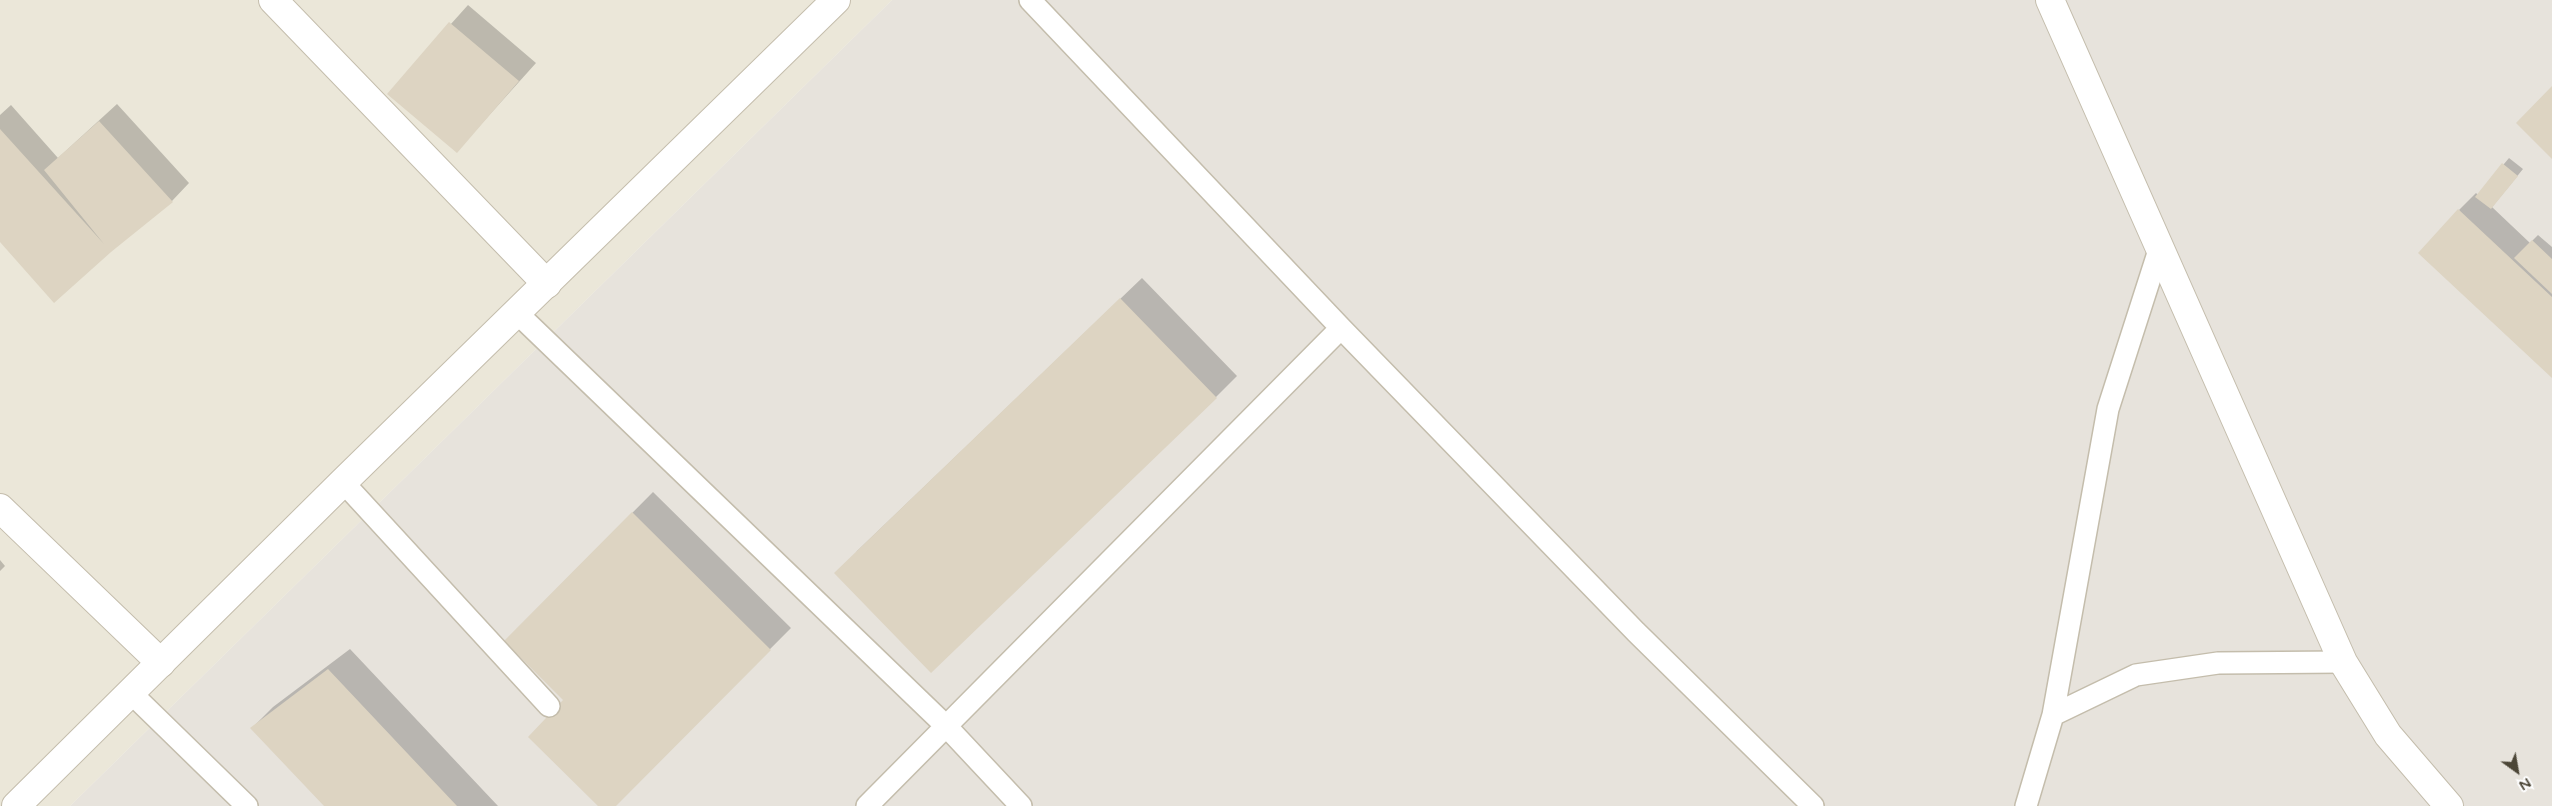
<!DOCTYPE html>
<html>
<head>
<meta charset="utf-8">
<style>
  body { margin:0 }
  #map { position:relative; width:2552px; height:806px; overflow:hidden; background:#f7f4eb; font-family:"Varela Round",sans-serif }
  canvas { display:block }
  .north { position:absolute; left:2492px; top:746px; width:50px; height:50px; -webkit-text-stroke:4px #fff; paint-order:stroke; rotate:148deg; font-size:14px; font-weight:700; line-height:20px; text-align:center; color:#4c4637 }
  .north::after { content:''; display:block; margin:auto; width:18px; height:22px; background:#4c4637; clip-path:polygon(50% 0,100% 100%,50% 72%,0 100%) }
</style>
</head>
<body>
<div id="map">
<canvas width="2552" height="806"></canvas>
<div class="north">N</div>
</div>
<script>
const g = document.querySelector('canvas').getContext('2d');
g.lineJoin = 'round';
function fillPath(path, color) { g.fillStyle = color; g.fill(path, 'evenodd'); }
const shape = rows => new Path2D(rows.map(r => 'M' + r).join(''));
function trace(path, color, width, dash) { g.strokeStyle = color; g.lineWidth = width; g.lineCap = dash ? 'butt' : 'round'; g.setLineDash(dash || []); g.stroke(path); }
fillPath(shape([
  [0,0,892,0,70,806,0,806]
]), '#ebe7d9');
fillPath(shape([
  [892,0,2552,0,2552,806,70,806]
]), '#e7e3dc');
fillPath(shape([
  [468,5,536,63,457,151,389,93],
  [117,104,189,183,172,201,110,251,0,241,0,115,11,105,58,158],
  [2509,158,2523,169,2492,207,2530,243,2538,235,2552,247,2552,376,2459,210,2476,193,2478,195],
  [1142,278,1237,376,1216,397,856,552],
  [653,492,791,628,614,806,599,806,565,700,505,641],
  [0,560,5,566,0,571],
  [350,649,498,806,325,806,252,728,273,707]
]), '#0003');
fillPath(shape([
  [449,22,519,81,457,153,387,94],
  [2552,86,2552,159,2516,123],
  [99,121,173,202,111,252,54,303,0,242,0,129,104,244,44,170],
  [2502,163,2518,176,2491,209,2475,197],
  [2458,209,2552,297,2552,378,2418,253],
  [2532,240,2552,259,2552,294,2514,258],
  [1120,298,1217,398,931,673,834,573],
  [632,512,771,650,616,806,598,806,528,737,563,700,504,641],
  [328,669,457,806,324,806,250,728]
]), '#ddd4c2');
const service = shape([
  [1030,0,1341,328,1636,632,1813,806],
  [516,312,947,727,1021,806],
  [343,482,549,706],
  [131,693,247,806],
  [2053,715,2108,409,2160,247],
  [867,806,1341,328],
  [2026,806,2053,715,2136,675,2218,663,2343,662]
]);
const minor = shape([
  [273,0,547,284],
  [0,508,161,663]
]);
const tertiary = shape([
  [2050,0,2343,662,2388,735,2449,806],
  [16,806,343,482,836,0]
]);
trace(service, '#c4bdac', 24);
trace(minor, '#c4bdac', 30);
trace(tertiary, '#c4bdac', 30);
trace(service, '#fff', 21);
trace(minor, '#fff', 28);
trace(tertiary, '#fff', 28);
</script>
</body>
</html>
